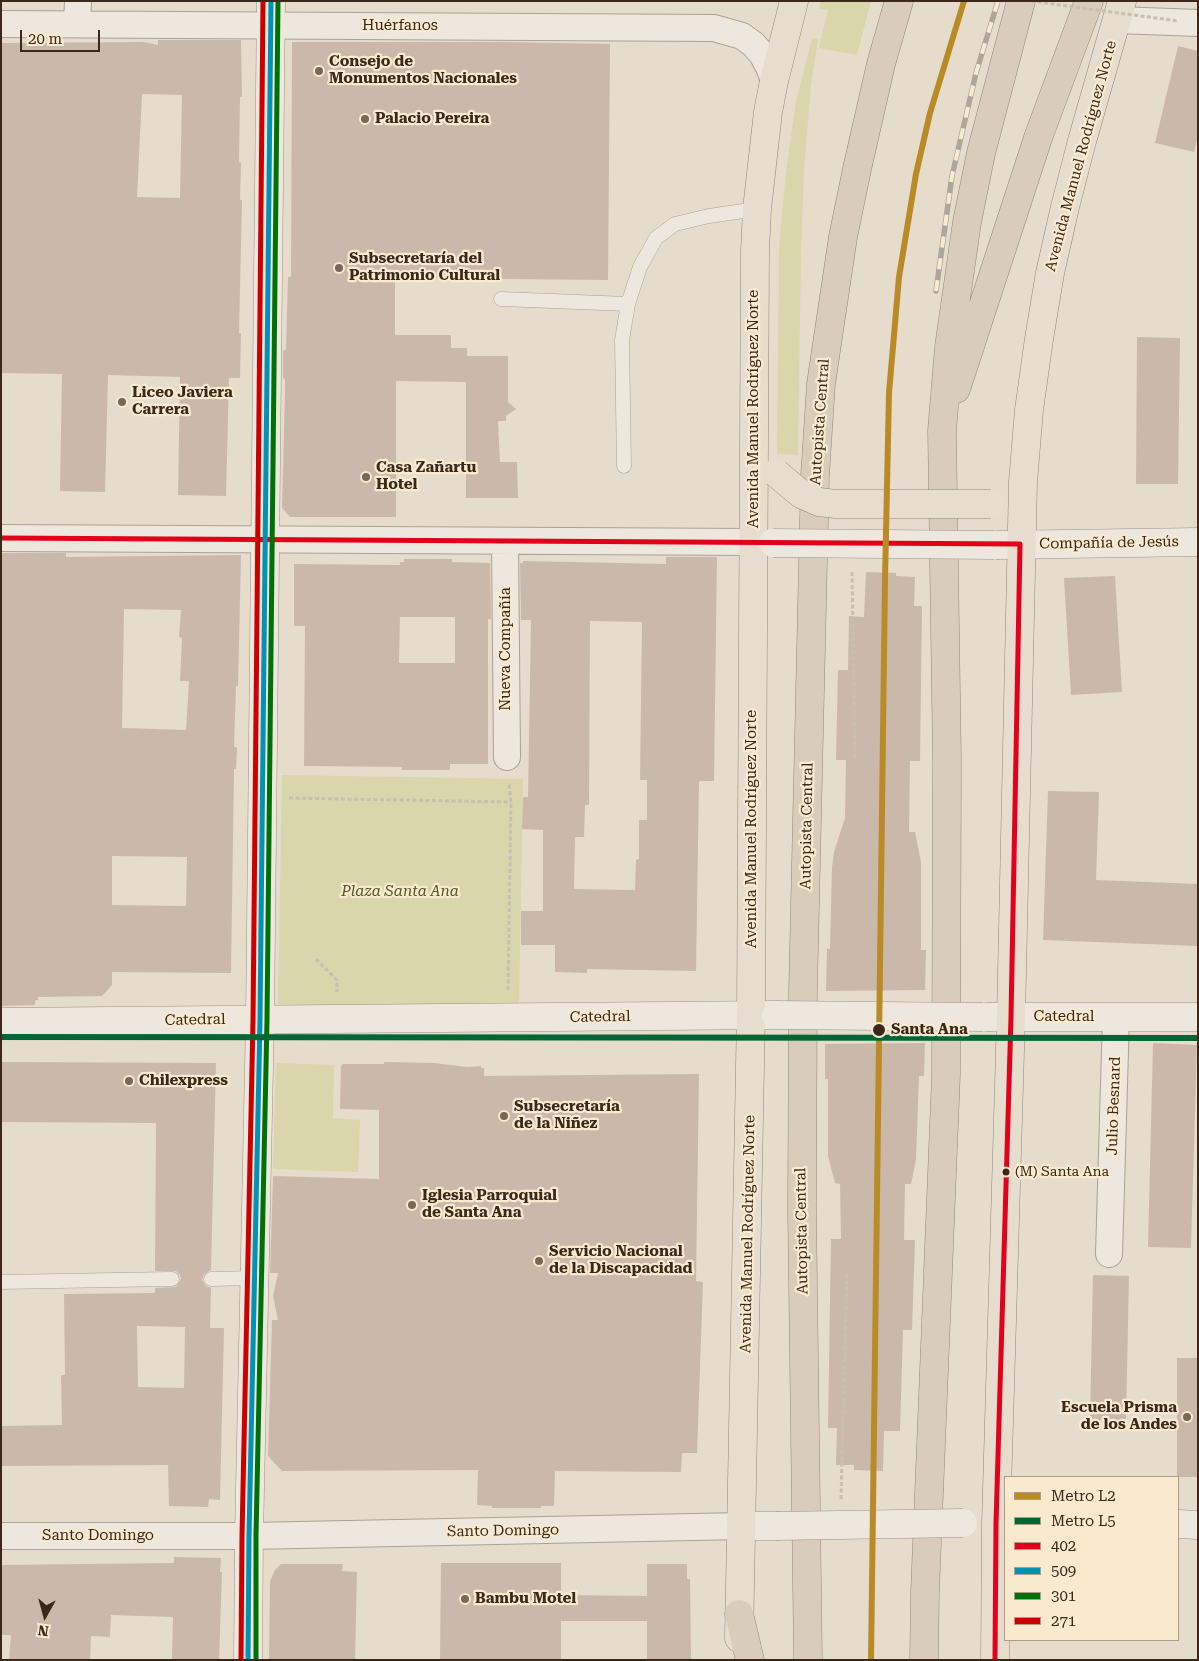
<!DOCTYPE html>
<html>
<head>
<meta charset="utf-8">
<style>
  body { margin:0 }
  #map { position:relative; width:1199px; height:1661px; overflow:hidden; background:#e6dccb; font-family:"Roboto Serif",serif }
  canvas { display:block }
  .frame { position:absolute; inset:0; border:2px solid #3b281b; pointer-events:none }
  .legend { position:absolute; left:1004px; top:1476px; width:175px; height:165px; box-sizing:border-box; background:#f9eacf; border:1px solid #ad9c87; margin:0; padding:6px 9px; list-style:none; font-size:15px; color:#3b281b }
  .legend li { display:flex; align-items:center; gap:10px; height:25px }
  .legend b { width:25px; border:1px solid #ad9c87 }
  .north { position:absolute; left:20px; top:1591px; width:50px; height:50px; -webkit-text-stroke:4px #f9eacf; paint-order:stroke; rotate:187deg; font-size:14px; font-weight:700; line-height:20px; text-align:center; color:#3b281b }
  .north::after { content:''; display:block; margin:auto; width:18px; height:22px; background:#3b281b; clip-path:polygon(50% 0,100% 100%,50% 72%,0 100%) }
  .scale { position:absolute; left:20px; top:30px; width:80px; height:22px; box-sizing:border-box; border:2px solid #3b281b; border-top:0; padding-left:6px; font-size:15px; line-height:18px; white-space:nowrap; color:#3b281b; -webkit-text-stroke:4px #f9eacf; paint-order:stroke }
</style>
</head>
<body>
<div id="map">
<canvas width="1199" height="1661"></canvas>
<div class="frame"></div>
<ul class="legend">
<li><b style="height:6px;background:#ba8a27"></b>Metro L2</li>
<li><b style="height:6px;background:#063"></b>Metro L5</li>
<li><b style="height:6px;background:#e2001a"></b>402</li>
<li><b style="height:6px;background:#0093b3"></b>509</li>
<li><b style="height:6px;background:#007106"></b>301</li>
<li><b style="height:6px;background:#c00"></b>271</li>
</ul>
<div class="north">N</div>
<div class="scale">20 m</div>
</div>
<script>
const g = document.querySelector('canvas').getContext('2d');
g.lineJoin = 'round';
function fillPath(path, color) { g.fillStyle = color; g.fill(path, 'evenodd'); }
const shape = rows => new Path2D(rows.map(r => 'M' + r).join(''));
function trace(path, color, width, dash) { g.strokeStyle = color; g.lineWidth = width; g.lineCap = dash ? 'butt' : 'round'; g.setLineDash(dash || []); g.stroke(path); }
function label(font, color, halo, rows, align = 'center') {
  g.font = font + ' "Roboto Serif",serif'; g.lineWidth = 4.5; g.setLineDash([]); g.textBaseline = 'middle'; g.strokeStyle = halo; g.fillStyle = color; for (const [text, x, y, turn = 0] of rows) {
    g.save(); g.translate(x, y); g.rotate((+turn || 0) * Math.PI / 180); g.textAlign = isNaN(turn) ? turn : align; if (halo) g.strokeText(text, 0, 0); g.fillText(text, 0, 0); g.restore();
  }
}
fillPath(shape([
  [821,1,871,1,857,55,819,48,828,10,819,9],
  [812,38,818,39,811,85,804,169,801,252,798,455,777,454,779,248,786,172,796,101],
  [282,775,523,779,519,1009,278,1005],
  [276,1063,334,1065,333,1118,360,1120,358,1172,273,1169]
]), '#d9d6ab');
fillPath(shape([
  [158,40,241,40,242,97,240,97,239,162,241,163,240,200,242,200,239,333,241,333,240,378,229,378,226,496,178,495,180,377,108,375,105,492,60,491,62,374,1,373,1,43,144,42,158,45],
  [142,94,182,95,180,198,137,197],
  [292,42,506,42,610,44,608,280,395,278,395,335,451,335,451,348,467,348,467,356,508,356,508,402,516,409,506,416,506,421,498,421,500,462,517,462,518,498,466,498,466,382,396,381,396,517,290,517,282,508,285,392,285,380,283,377,283,351,286,349,288,277,291,277],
  [1178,46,1198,51,1198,135,1194,152,1155,143],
  [1137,337,1180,338,1178,484,1136,484],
  [1,553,66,553,66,557,241,555,238,686,236,686,234,747,237,747,236,769,234,769,231,973,112,972,112,985,102,996,38,997,38,1000,35,1000,35,1005,1,1006],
  [124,609,181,610,179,637,182,638,180,681,189,681,186,730,122,728],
  [112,856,187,857,186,906,112,905],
  [666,557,717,557,714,781,699,781,696,971,587,969,587,973,555,972,555,945,521,945,521,911,543,911,543,830,522,829,523,797,528,797,531,620,521,620,520,563,523,563,523,561,666,564],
  [590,621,642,622,640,780,647,780,647,820,639,820,639,859,636,860,635,890,574,889,575,837,584,837,585,805,589,805],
  [404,559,452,559,452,562,490,563,491,619,488,619,488,764,450,764,450,770,402,770,402,767,304,766,305,626,294,626,294,564,400,565,400,562,404,562],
  [400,617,455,617,455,663,399,663],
  [866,572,896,573,896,576,915,577,914,606,922,606,920,761,910,761,909,832,915,832,921,862,921,950,926,950,925,990,826,991,827,949,830,949,832,867,834,852,845,818,846,760,836,760,838,670,848,670,849,616,864,617],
  [1115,576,1122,692,1071,695,1064,578],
  [1048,791,1099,792,1096,880,1198,884,1198,946,1043,940],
  [925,1043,924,1076,919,1076,916,1160,911,1184,905,1184,904,1240,915,1240,912,1330,903,1330,900,1431,884,1431,883,1471,854,1470,854,1465,836,1465,837,1428,828,1428,831,1239,841,1239,840,1184,835,1183,828,1156,828,1079,825,1079,825,1044],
  [1153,1043,1197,1045,1191,1248,1148,1247],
  [1,1062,216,1063,211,1270,204,1274,202,1280,206,1286,211,1288,210,1328,224,1328,220,1500,209,1499,208,1507,169,1506,168,1465,1,1466,1,1426,62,1425,61,1375,65,1375,64,1294,155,1293,155,1288,176,1287,181,1279,180,1275,176,1271,155,1271,156,1123,1,1122],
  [137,1326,185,1327,184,1388,138,1387],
  [384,1062,434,1063,467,1067,481,1066,481,1068,484,1068,484,1076,699,1074,696,1281,703,1282,697,1453,682,1453,681,1472,555,1471,554,1506,541,1506,541,1508,492,1508,492,1506,477,1505,478,1470,282,1471,268,1456,272,1320,278,1320,273,1296,278,1273,270,1273,273,1176,379,1179,379,1110,340,1109,341,1066,343,1064,384,1064],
  [1093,1275,1129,1276,1126,1420,1090,1420],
  [1177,1358,1198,1358,1198,1477,1177,1477],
  [174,1557,221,1558,220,1572,222,1572,219,1660,172,1659,173,1617,111,1615,110,1637,91,1636,90,1660,9,1660,11,1635,1,1635,1,1565,174,1563],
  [441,1563,561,1563,561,1595,647,1596,647,1564,687,1564,687,1579,690,1579,691,1660,647,1660,647,1621,561,1621,561,1660,440,1660],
  [281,1564,343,1564,342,1571,357,1572,355,1660,269,1660,270,1581,275,1570]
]), '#cab9ab');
const lane = shape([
  [501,299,628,304],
  [624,466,622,340,628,304,640,267,656,238,675,224,709,216,757,209],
  [211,1279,255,1278],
  [1,1282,172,1279]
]);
const street = shape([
  [1117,20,1198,23],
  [1,24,714,28,742,36,753,44,762,54,769,67,774,81],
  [77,24,78,1],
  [1,538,754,542],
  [505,541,507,757],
  [1109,1254,1116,1017],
  [1,1536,249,1536,743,1526]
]);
const secondary = shape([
  [998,545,1198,542],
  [987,1017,1198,1017],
  [1,1022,774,1015],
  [1178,1524,1198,1525],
  [743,1526,777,1526],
  [248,1660,249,1536,260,1020,271,1]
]);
const primary = shape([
  [739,1638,751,1014,755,251,757,209,768,112,774,81,794,1],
  [995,1660,996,1523,1011,1017,1023,482,1029,410,1039,339,1050,273,1065,207,1082,141,1122,1]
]);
const highway = shape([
  [956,389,1039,135,1089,1],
  [739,1614,750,1660],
  [808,1660,802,1209,803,991,815,476,821,384,843,237,857,169,881,64,899,1],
  [924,1660,925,1592,946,1075,947,761,942,431,949,347,967,222,981,153,1021,1]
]);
trace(lane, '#aba194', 15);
trace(street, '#aba194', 28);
trace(secondary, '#9a9084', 29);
trace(primary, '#90867b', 29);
trace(highway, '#90867b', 29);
trace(shape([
  [852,572,855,759],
  [289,798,511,802],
  [316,959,337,980,337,992],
  [508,990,511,802,509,784],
  [841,1499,847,1271]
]), '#c7beb4', 3, [4, 2.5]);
trace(lane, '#eee7dd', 14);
trace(street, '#eee7dd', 26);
trace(secondary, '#eee7dd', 28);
trace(primary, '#e6ddce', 28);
trace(highway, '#daccbb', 28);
const rail = shape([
  [936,291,952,176,976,73,998,1]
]);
trace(rail, '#ada69d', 5.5);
trace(rail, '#f9eacf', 4, [11]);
const secondaryBridge = shape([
  [773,543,994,545],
  [776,1015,983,1017],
  [777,1526,963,1523]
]);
const primaryBridge = shape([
  [776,473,801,494,819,502,836,504,991,504]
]);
trace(secondaryBridge, '#9a9084', 29, []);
trace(primaryBridge, '#90867b', 29, []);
trace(shape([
  [1031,1,1178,21]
]), '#c7beb4', 3, [4, 2.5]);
trace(secondaryBridge, '#eee7dd', 28);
trace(primaryBridge, '#e6ddce', 28);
trace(shape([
  [1,538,1020,544,1011,1017,996,1523,995,1660]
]), '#e2001a', 5);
trace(shape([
  [248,1660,249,1536,260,1020,271,1]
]), '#0093b3', 5);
trace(shape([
  [256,1660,256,1536,267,1020,278,1]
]), '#007106', 5);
trace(shape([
  [241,1660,242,1536,253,1020,263,1]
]), '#c00', 5);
trace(shape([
  [871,1660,885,579,889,393,899,277,916,174,930,113,964,1]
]), '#ba8a27', 6);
trace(shape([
  [1,1037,1198,1038]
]), '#063', 6);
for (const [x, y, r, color] of [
  [319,71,5,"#776759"],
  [365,119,5,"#776759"],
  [339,268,5,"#776759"],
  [122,402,5,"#776759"],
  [366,477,5,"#776759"],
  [879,1030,7,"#3b281b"],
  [129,1081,5,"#776759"],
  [504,1116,5,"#776759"],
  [1006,1172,4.5,"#3b281b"],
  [412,1205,5,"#776759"],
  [539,1261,5,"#776759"],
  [1187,1417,5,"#776759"],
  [465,1599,5,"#776759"]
]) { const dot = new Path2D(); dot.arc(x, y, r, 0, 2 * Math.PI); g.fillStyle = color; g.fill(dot); trace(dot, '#f9eacf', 2); }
label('14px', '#3b281b', '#f9eacf', [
  ["(M) Santa Ana",1015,1172]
], 'left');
label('15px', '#3b281b', '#f9eacf', [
  ["Huérfanos",400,26],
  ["Avenida Manuel Rodríguez Norte",1081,156,-75],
  ["Avenida Manuel Rodríguez Norte",754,409,-90],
  ["Autopista Central",820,422,-86],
  ["Compañía de Jesús",1109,543,-1],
  ["Nueva Compañía",506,649,-90],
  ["Autopista Central",807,826,-89],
  ["Avenida Manuel Rodríguez Norte",752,829,-90],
  ["Catedral",600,1017,-1],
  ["Catedral",1064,1017],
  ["Catedral",195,1020,-1],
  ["Julio Besnard",1114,1106,-88],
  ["Autopista Central",802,1231,-91],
  ["Avenida Manuel Rodríguez Norte",748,1234,-89],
  ["Santo Domingo",503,1531,-1],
  ["Santo Domingo",98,1536]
]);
label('bold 15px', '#3b281b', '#f9eacf', [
  ["Consejo de",329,62],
  ["Monumentos Nacionales",329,79],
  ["Palacio Pereira",375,119],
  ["Subsecretaría del",349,259],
  ["Patrimonio Cultural",349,276],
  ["Liceo Javiera",132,393],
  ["Carrera",132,410],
  ["Casa Zañartu",376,468],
  ["Hotel",376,485],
  ["Chilexpress",139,1081],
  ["Subsecretaría",514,1107],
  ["de la Niñez",514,1124],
  ["Iglesia Parroquial",422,1196],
  ["de Santa Ana",422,1213],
  ["Servicio Nacional",549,1252],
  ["de la Discapacidad",549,1269],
  ["Escuela Prisma",1177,1408,"right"],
  ["de los Andes",1177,1425,"right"],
  ["Bambu Motel",475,1599]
], 'left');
label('italic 15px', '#4f5920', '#f9eacf', [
  ["Plaza Santa Ana",400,892]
]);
label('bold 15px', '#3b281b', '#f9eacf', [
  ["Santa Ana",891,1030]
], 'left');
</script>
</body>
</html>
